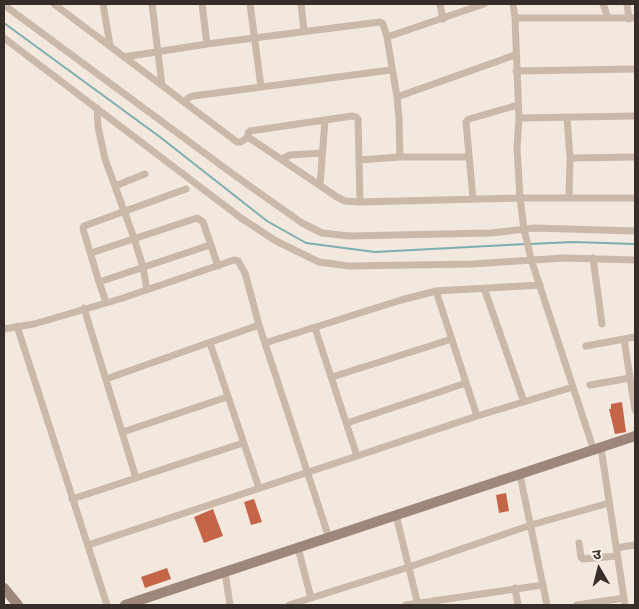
<!DOCTYPE html>
<html>
<head>
<meta charset="utf-8">
<style>
  body { margin:0 }
  #map { position:relative; width:639px; height:609px; overflow:hidden; background:#f2e8dd; font-family:Jost,"Noto Sans Devanagari",sans-serif }
  canvas { display:block }
  .frame { position:absolute; inset:0; border:5px solid #372d29; pointer-events:none }
  .north { position:absolute; left:574px; top:544px; width:50px; height:50px; -webkit-text-stroke:4px #faf2e9; paint-order:stroke; rotate:352deg; font-size:14px; font-weight:700; line-height:20px; text-align:center; color:#372d29 }
  .north::after { content:''; display:block; margin:auto; width:18px; height:22px; background:#372d29; clip-path:polygon(50% 0,100% 100%,50% 72%,0 100%) }
</style>
</head>
<body>
<div id="map">
<canvas width="639" height="609"></canvas>
<div class="frame"></div>
<div class="north">उ</div>
</div>
<script>
const g = document.querySelector('canvas').getContext('2d');
g.lineJoin = 'round';
const shape = rows => new Path2D(rows.map(r => 'M' + r).join(''));
function trace(path, color, width, dash) { g.strokeStyle = color; g.lineWidth = width; g.lineCap = dash ? 'butt' : 'round'; g.setLineDash(dash || []); g.stroke(path); }
function fillPath(path, color) { g.fillStyle = color; g.fill(path, 'evenodd'); }
trace(shape([
  [4,23,160,137,267,221,306,243,375,252,526,244],
  [530,244,573,242,635,244]
]), '#7cadaf', 2);
fillPath(shape([
  [622,402,626,432,615,434,609,409,611,409,611,404],
  [506,493,509,511,499,513,496,495],
  [254,499,262,522,251,525,244,502],
  [213,509,223,536,204,543,194,517],
  [167,568,171,579,145,588,141,577]
]), '#c56548');
trace(shape([
  [54,4,237,142,241,142,248,137],
  [103,4,110,45],
  [152,4,162,85],
  [202,4,207,44],
  [250,4,261,87],
  [301,4,304,31],
  [440,4,443,19],
  [513,4,515,18,519,118,517,148,520,198,524,229,531,259,594,451],
  [603,4,608,18],
  [627,4,629,19],
  [4,5,237,177,302,223,322,233,349,236,491,233,535,228,635,231],
  [515,18,635,18],
  [387,37,484,4],
  [4,38,241,218,276,241,319,262,349,266,472,264,564,258,635,260],
  [124,57,207,44,380,22,383,24,387,37,397,97,399,119,400,157],
  [516,71,635,69],
  [397,97,515,55],
  [185,102,188,98,193,96,391,70],
  [97,108,98,127,105,159,134,238,143,267,147,290],
  [567,117,570,158,569,198],
  [519,118,635,116],
  [570,158,635,157],
  [282,159,290,155,321,153],
  [359,160,400,157,469,157],
  [320,185,325,120],
  [115,186,145,174],
  [473,199,466,122,469,119,518,105],
  [360,202,358,119,356,117,352,116,325,120,250,131,248,133,248,137,337,197,345,201,360,202,520,198,635,198],
  [91,253,197,218,203,222,218,266],
  [593,258,602,324],
  [99,282,210,245],
  [484,288,524,402],
  [436,291,477,416],
  [106,302,99,282,83,229,84,226,186,189],
  [84,308,136,478],
  [17,326,107,605],
  [315,328,357,456,477,416,573,387],
  [4,329,34,324,123,298,234,260,238,261,245,273,259,325,329,538],
  [624,339,635,410],
  [210,343,259,488],
  [265,343,401,300,436,291,540,285],
  [586,346,635,337],
  [332,377,452,339],
  [106,379,259,325],
  [590,385,630,378],
  [347,423,466,383],
  [123,432,227,397],
  [601,448,625,605],
  [520,475,547,605],
  [72,499,243,443],
  [396,515,418,605],
  [579,543,581,557,583,559,617,556],
  [88,545,357,456],
  [298,548,311,598],
  [616,548,635,545],
  [225,572,230,605],
  [515,588,518,605],
  [289,605,409,567,531,525,609,503],
  [406,605,543,585],
  [577,605,624,598]
]), '#cab8a9', 7);
trace(shape([
  [4,588,18,605],
  [125,605,635,436]
]), '#9e877a', 10);
</script>
</body>
</html>
